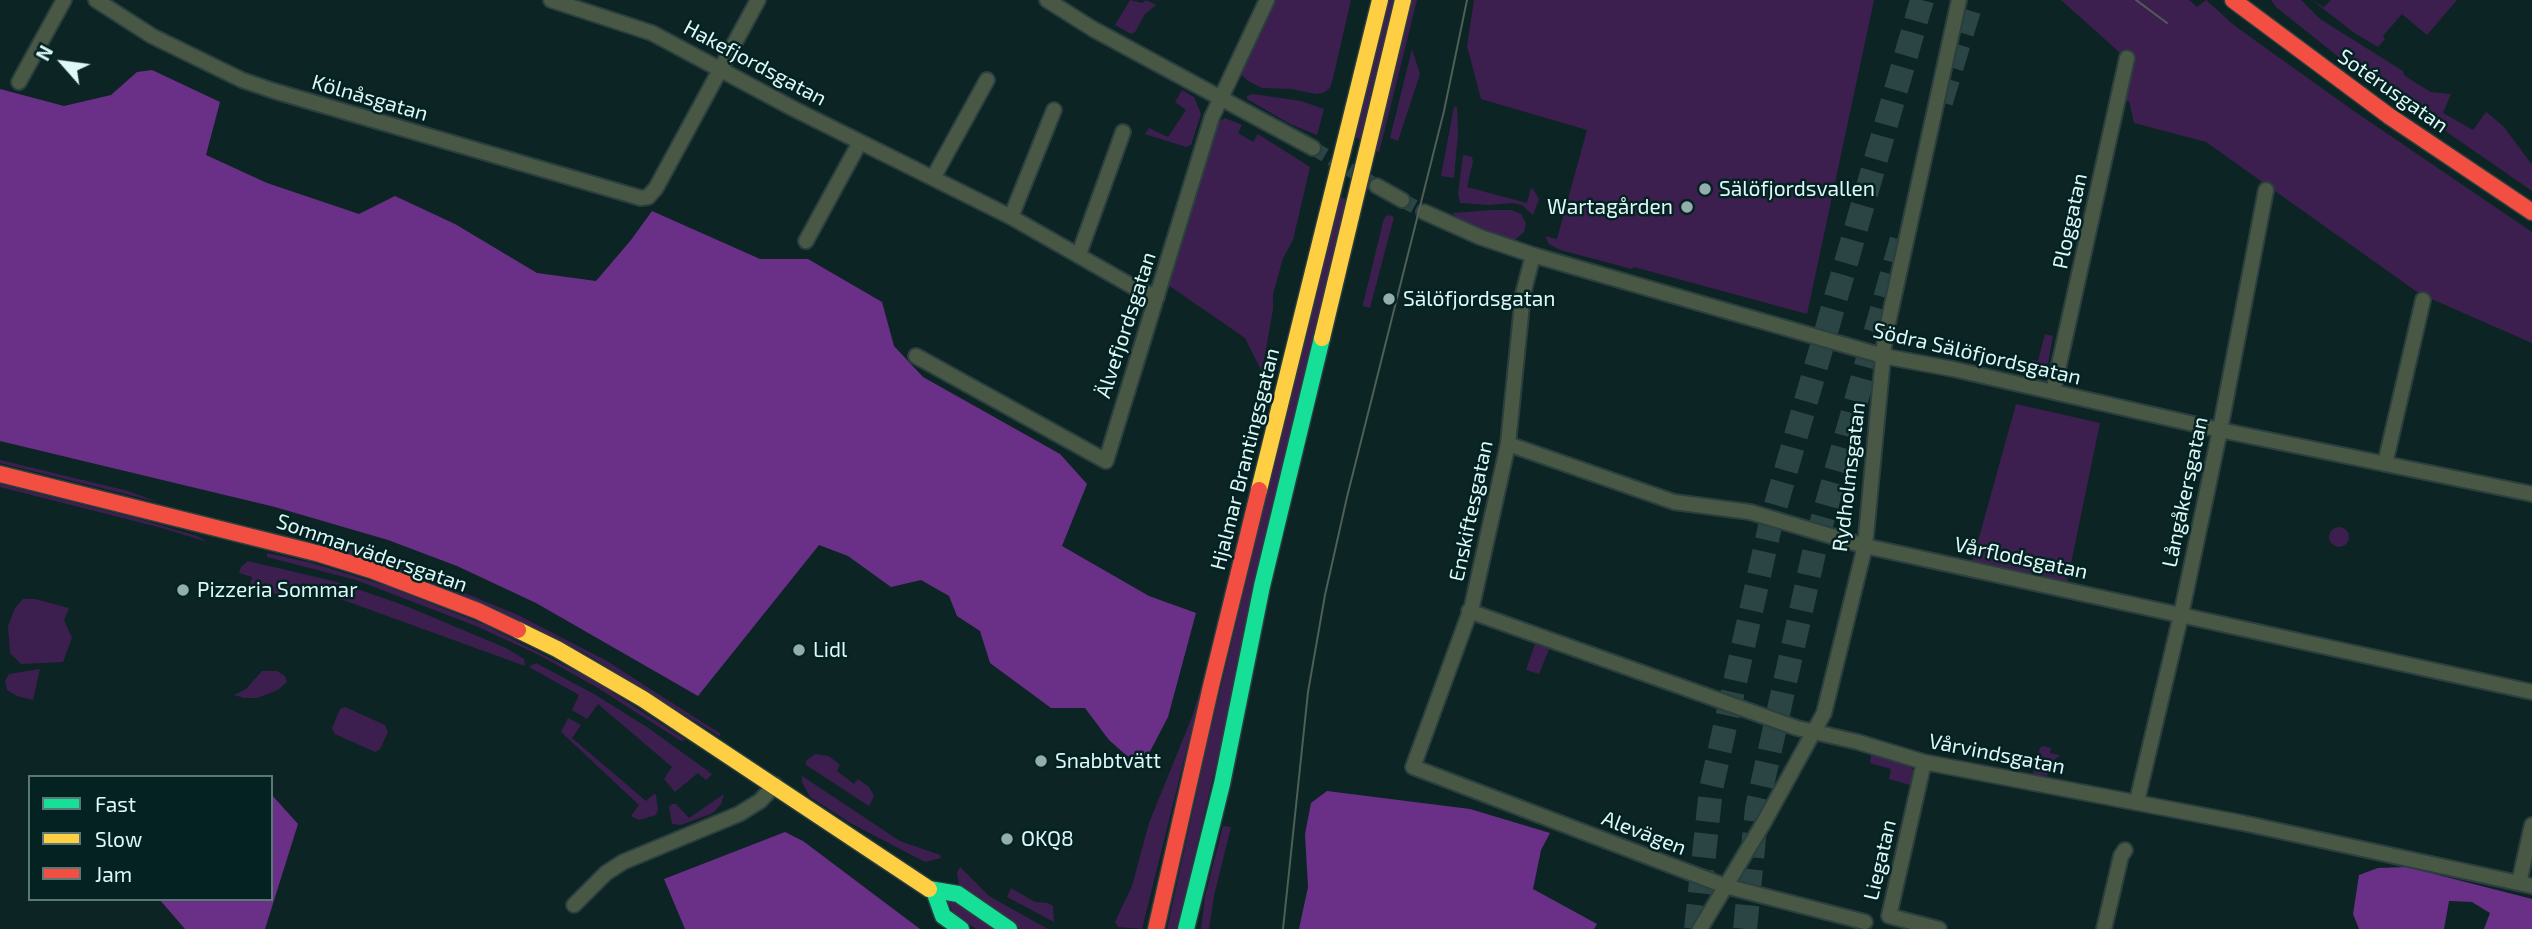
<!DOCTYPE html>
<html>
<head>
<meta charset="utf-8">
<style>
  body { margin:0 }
  #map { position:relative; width:2532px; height:929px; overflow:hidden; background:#0c2424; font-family:"Exo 2",sans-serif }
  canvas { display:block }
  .legend { position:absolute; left:28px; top:775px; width:245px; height:126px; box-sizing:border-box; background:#052222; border:2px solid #5b7877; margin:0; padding:9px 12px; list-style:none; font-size:21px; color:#ddf8f7 }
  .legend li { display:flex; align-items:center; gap:14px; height:35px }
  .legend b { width:35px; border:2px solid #5b7877 }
  .north { position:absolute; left:28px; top:28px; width:70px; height:70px; -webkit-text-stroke:5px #052222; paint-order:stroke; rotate:298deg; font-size:19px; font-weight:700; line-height:28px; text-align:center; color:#ddf8f7 }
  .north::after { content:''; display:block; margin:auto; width:24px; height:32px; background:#ddf8f7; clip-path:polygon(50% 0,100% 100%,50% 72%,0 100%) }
</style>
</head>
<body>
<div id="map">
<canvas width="2532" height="929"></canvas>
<ul class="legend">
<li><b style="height:9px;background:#16e098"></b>Fast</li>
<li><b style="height:9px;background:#ffcf43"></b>Slow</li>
<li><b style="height:9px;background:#f24e42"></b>Jam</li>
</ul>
<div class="north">N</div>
</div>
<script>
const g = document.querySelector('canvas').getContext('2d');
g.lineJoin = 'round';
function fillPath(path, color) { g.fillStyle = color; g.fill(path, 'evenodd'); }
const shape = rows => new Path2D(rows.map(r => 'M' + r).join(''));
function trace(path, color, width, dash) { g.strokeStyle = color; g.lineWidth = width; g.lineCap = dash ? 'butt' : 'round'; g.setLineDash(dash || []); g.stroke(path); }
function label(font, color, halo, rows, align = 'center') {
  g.font = font + ' "Exo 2",sans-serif'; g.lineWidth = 5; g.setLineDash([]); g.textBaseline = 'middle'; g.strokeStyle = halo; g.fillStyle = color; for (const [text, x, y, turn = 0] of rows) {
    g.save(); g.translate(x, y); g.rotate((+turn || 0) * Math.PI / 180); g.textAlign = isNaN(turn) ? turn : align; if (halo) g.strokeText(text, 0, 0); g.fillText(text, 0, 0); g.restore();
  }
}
fillPath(shape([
  [1130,0,1142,3,1146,0,1156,5,1145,14,1135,32,1131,34,1115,25],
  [1273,0,1351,0,1333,78,1330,88,1323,93,1316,94,1291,89,1262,88,1248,81,1240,73],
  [1388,0,1394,0,1360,139,1354,137],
  [1412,0,1417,0,1379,153,1376,151],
  [1474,0,1874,0,1807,314,1634,267,1632,269,1560,250,1549,244,1545,236,1557,239,1587,130,1481,99,1467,46],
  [2061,0,2189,0,2197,7,2206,0,2235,26,2351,109,2532,232,2532,343,2420,294,2206,142,2134,123,2129,101,2124,101,2125,81,2119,52],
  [2271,0,2301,0,2320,19,2403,71,2404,75,2414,82,2431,92,2451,94,2443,113,2473,130,2486,112,2490,115,2504,127,2532,165,2532,191,2340,58,2276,7],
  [2312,0,2324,7,2331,0,2457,0,2427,35,2402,14,2383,36,2385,39,2378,47,2353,32],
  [1412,49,1420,74,1398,141,1390,138],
  [1182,90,1194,97,1201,114,1191,145,1186,147,1145,134,1149,128,1168,137,1186,110,1175,102],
  [1253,94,1301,101,1324,109,1317,135,1290,124,1247,99,1247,96],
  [1454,107,1457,107,1458,133,1454,178,1441,176],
  [1225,118,1242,125,1238,133,1253,142,1258,134,1310,167,1293,240,1283,258,1273,294,1273,309,1262,372,1245,338,1168,285,1216,123],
  [1463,155,1472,157,1473,161,1467,187,1527,203,1531,188,1533,189,1539,199,1533,215,1522,205,1513,203,1490,205,1460,203,1458,194],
  [1339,197,1346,199,1226,723,1177,929,1167,929,1208,741],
  [1492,210,1512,210,1521,214,1526,223,1524,232,1515,240,1508,240,1467,226,1452,213],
  [1389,215,1394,217,1370,308,1363,306,1363,304,1383,222,1385,217],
  [2045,334,2053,336,2048,363,2042,371,2036,371,2030,369,2032,360,2038,361],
  [2016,404,2100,423,2067,583,1972,563],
  [0,460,128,491,158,502,0,463],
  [0,484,139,519,197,536,208,542,162,528,0,487],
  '2329 537a10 10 0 1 1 20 0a10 10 0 1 1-20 0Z',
  [306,539,338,545,402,567,518,615,605,660,721,734,719,736,586,654,494,608,406,573],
  [267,553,312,563,387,586,485,625,593,680,686,740,681,741,598,688,541,656,476,626,356,580,267,557],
  [248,561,337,582,406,606,506,648,524,659,525,666,346,601,331,597,329,600,292,587,287,598,252,586,250,584,252,577,239,573,241,567],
  [23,599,35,599,69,608,64,620,72,638,63,662,21,664,10,653,8,626,15,608],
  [1535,644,1549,649,1539,674,1526,670],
  [536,663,594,694,647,727,712,774,706,780,698,773,675,792,664,779,672,767,598,704,587,719,572,710,579,695,529,667],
  [40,669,33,700,17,696,7,690,5,681,9,674],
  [262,671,277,671,285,676,287,682,278,690,257,698,244,698,234,695,246,689],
  [1205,675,1142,929,1118,927,1115,922,1132,886,1149,823,1192,717],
  [345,707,385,725,388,732,380,749,375,752,335,734,332,728,340,709],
  [568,718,581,725,572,738,646,801,654,794,656,795,658,810,656,815,639,820,631,816,639,805,561,732],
  [2043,746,2051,748,2050,753,2060,755,2052,762,2047,776,2033,774,2040,748],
  [815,754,829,756,840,765,837,771,854,784,858,779,869,787,874,796,869,806,806,765,806,761],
  [1871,755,1911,766,1913,771,1910,785,1889,779,1891,769,1870,763],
  [802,776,900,841,940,855,941,858,925,862,852,824,810,797,802,782],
  [724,794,721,804,713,813,681,825,672,824,669,807,672,804,676,804,689,818],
  [1223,826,1231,827,1214,896,1209,929,1201,929,1205,896],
  [960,867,989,896,1048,929,1017,929,959,885,957,873],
  [1011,888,1035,902,1048,903,1053,906,1054,922,1007,897],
  [946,896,1000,929,976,929,954,913,946,900]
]), '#3d1f4f');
fillPath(shape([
  [152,70,220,102,206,155,267,183,359,214,395,196,455,224,537,273,596,281,631,240,652,211,760,259,808,259,882,302,894,346,923,377,1060,454,1087,484,1062,546,1149,596,1196,613,1168,717,1145,761,1127,756,1109,740,1085,708,1051,708,990,663,980,631,957,616,949,596,921,580,891,587,848,556,819,545,698,696,536,603,457,566,388,540,275,507,0,441,0,89,64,106,111,95,137,72],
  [1327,791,1470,809,1550,833,1541,850,1533,889,1597,924,1594,929,1299,929,1308,887,1305,834,1311,803],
  [271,794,298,824,265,929,185,929,159,899,271,899],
  [785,832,803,841,920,929,685,929,664,879],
  [2407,867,2532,899,2532,929,2484,929,2490,913,2472,902,2449,901,2444,929,2359,929,2353,914,2359,875,2378,868]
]), '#6a3087');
trace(shape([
  [1313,148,1377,186],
  [1402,200,1424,212]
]), '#2b4444', 14, [14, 7]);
trace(shape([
  [1941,102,1972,0],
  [1696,929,1711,789,1771,522,1922,0],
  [1745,929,1757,808,1817,539,1903,235]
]), '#2b4444', 24, [24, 12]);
const street = shape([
  [96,0,152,36,242,80,274,91,641,198,648,197,656,188,758,0],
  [551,0,652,33,794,109,1011,217,1137,289,1157,297],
  [1047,0,1093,29,1313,148],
  [19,82,64,0],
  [933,178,987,80],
  [1377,186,1402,200],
  [1424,212,1480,237,1533,255,1883,356,1953,369,2220,430,2532,494],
  [1011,217,1054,110],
  [806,241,860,142],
  [1079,254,1123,132],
  [1533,255,1523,294,1508,444,1472,606,1413,767,1725,886,1865,922],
  [916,356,1106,461,1212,117,1267,0],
  [2053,392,2127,58],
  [1508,444,1674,502,1750,512,1865,546,2532,692],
  [2385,464,2423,300],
  [1469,611,1797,728,1858,742,1924,762,2243,823,2532,886],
  [1924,762,1889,916,1939,929],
  [2137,801,2181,615,2220,430,2266,190],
  [2519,883,2532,825],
  [574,905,606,873,623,862,739,814,760,801,775,785],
  [1700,929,1763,824,1824,713,1865,546,1885,337,1959,0],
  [2104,929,2121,856,2125,850]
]);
const fast = shape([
  [929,889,958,894,1009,929],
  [934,891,943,916,961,929],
  [1186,929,1222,784,1262,586,1322,338]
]);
const slow = shape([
  [1322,338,1403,0],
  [1259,490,1380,0],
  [518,630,557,649,643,699,929,889]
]);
const jam = shape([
  [2233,0,2389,116,2532,212],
  [0,474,320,554,371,570,478,611,518,630],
  [1156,929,1211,686,1259,490]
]);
trace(street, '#2b3f3f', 18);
trace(fast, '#2b3f3f', 19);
trace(slow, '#2b3f3f', 19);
trace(jam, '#2b3f3f', 19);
trace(street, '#495845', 14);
trace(fast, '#16e098', 16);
trace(slow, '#ffcf43', 16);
trace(jam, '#f24e42', 16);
trace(shape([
  [2136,0,2167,23],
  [1283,929,1308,692,1325,595,1347,497,1444,111,1467,0]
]), '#4d5f57', 2);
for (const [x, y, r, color] of [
  [1705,189,7,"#94aead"],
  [1687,207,7,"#94aead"],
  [1389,299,7,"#94aead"],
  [183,590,7,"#94aead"],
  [799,650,7,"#94aead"],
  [1041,761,7,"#94aead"],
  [1007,839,7,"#94aead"]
]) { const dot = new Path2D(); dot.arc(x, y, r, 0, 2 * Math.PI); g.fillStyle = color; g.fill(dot); trace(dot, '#052222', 2.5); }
label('21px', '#ddf8f7', '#052222', [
  ["Hakefjordsgatan",755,63,28],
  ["Sotérusgatan",2393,91,35],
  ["Kölnåsgatan",370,98,16],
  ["Ploggatan",2070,221,-78],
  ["Älvefjordsgatan",1126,325,-72],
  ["Södra Sälöfjordsgatan",1977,354,13],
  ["Hjalmar Brantingsgatan",1245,459,-76],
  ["Rydholmsgatan",1849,477,-83],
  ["Långåkersgatan",2185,492,-78],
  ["Enskiftesgatan",1471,511,-78],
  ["Sommarvädersgatan",372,553,19],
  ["Vårflodsgatan",2021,558,12],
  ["Vårvindsgatan",1997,754,11],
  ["Alevägen",1644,833,21],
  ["Liegatan",1880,860,-77]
]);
label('21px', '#ddf8f7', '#052222', [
  ["Sälöfjordsvallen",1719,189],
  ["Wartagården",1673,207,"right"],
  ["Sälöfjordsgatan",1403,299],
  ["Pizzeria Sommar",197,590],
  ["Lidl",813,650],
  ["Snabbtvätt",1055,761],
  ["OKQ8",1021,839]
], 'left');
</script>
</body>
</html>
